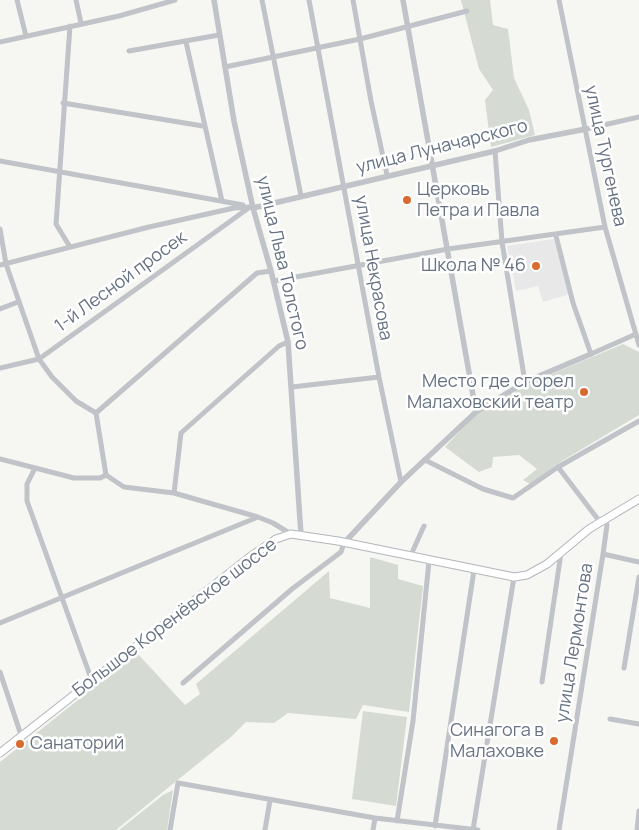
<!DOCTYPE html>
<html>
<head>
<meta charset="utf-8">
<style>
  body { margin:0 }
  canvas { display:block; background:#f6f6f3 }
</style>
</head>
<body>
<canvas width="639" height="830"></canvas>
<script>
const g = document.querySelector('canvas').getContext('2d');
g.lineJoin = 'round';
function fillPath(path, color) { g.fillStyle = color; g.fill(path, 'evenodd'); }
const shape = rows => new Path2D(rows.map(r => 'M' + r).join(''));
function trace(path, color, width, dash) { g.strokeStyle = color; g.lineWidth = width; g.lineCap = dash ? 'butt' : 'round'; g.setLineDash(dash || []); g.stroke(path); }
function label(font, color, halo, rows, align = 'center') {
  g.font = font + ' Manrope,sans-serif'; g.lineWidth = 5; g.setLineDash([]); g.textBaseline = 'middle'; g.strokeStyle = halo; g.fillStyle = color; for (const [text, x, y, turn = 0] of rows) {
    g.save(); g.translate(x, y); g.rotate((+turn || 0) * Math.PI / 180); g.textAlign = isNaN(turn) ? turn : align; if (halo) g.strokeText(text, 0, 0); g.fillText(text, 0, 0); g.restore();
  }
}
fillPath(shape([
  [554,239,570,294,543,302,538,286,516,291,507,246]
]), '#e7e8e7');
fillPath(shape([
  [461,0,490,0,493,25,508,29,514,78,529,110,535,135,491,147,485,100,493,90,479,69],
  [623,344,639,352,639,415,562,461,530,484,523,480,537,469,519,455,493,457,492,467,479,472,445,447,472,418,495,400,528,384],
  [370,557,398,565,398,579,423,586,409,712,363,705,356,719,288,713,274,723,246,722,232,736,116,830,0,830,0,762,137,653,185,705,200,694,196,684,329,571,330,598,370,608],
  [363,711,407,717,396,806,352,799],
  [173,790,167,830,119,830,163,795]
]), '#d5dbd3');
const secondary = shape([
  [0,753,251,556,276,539,291,534,338,541,514,577,527,575,547,564,589,529,639,499]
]);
trace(secondary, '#b2b6bc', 9);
trace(shape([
  [17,0,26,36],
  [76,0,81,23],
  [262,0,301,196],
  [309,0,379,377,401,482],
  [353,0,371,101,387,175],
  [559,0,605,227,639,345],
  [70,26,56,224,70,247],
  [0,42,119,16,175,0],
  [186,42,222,201],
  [129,51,219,35],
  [225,67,360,39,467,11],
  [63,103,203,126],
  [586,129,639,117],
  [495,151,502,242,525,382],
  [0,161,243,205],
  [0,229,6,264,39,359,52,377,76,401,96,413,106,475],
  [556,236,573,303,591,354,636,334],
  [0,265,149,227,234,208,250,207],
  [274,281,448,249,605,227],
  [0,309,18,302],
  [0,368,39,359,250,207,253,208],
  [292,387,379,377],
  [96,413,257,273,271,271],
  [0,459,74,478,100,478,106,475],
  [425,460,483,489,513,498,558,467,639,421],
  [558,467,600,522],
  [35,468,27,484,27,501,92,681],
  [106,475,124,487,174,493,258,517,273,523,291,534],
  [174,493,181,433,279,346,288,342],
  [603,554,639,562],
  [410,557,424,526],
  [0,623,258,517],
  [624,668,639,577],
  [0,672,21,735],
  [542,682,561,553],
  [183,683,292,589,341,552,344,543],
  [610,719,639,724],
  [397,821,413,721,429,561],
  [435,826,474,570],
  [170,830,178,783,375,818,478,830],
  [265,830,270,800],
  [373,830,375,818],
  [473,830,514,577],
  [559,830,603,554,607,525,605,519],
  [637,830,639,811]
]), '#c0c3c7', 5);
trace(shape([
  [214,0,234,121,253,208,271,271,288,342,301,535],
  [403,0,476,412],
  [253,208,495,151,529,140,586,129],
  [344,543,401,482,476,412,525,382,591,354]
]), '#c0c3c7', 5.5);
trace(secondary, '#fff', 7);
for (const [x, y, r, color] of [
  [407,200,5,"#d96b31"],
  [536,266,5,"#d96b31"],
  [584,392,5,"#d96b31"],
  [554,741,5,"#d96b31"],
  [20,744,5,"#d96b31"]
]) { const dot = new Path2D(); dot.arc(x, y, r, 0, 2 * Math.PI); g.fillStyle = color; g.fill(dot); trace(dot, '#fff', 2); }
label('18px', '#677383', '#fff', [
  ["улица Луначарского",442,147,-14],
  ["улица Тургенева",605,156,78],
  ["улица Льва Толстого",282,263,77],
  ["улица Некрасова",373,268,80],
  ["1-й Лесной просек",121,282,-36],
  ["Большое Коренёвское шоссе",175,618,-37],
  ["улица Лермонтова",575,643,-81]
]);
label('18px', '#677383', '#fff', [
  ["Церковь",417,190,"left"],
  ["Петра и Павла",417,211,"left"],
  ["Школа № 46",526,266],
  ["Место где сгорел",574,382],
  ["Малаховский театр",574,403],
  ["Синагога в",544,731],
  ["Малаховке",544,752],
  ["Санаторий",30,744,"left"]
], 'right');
</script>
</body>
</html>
